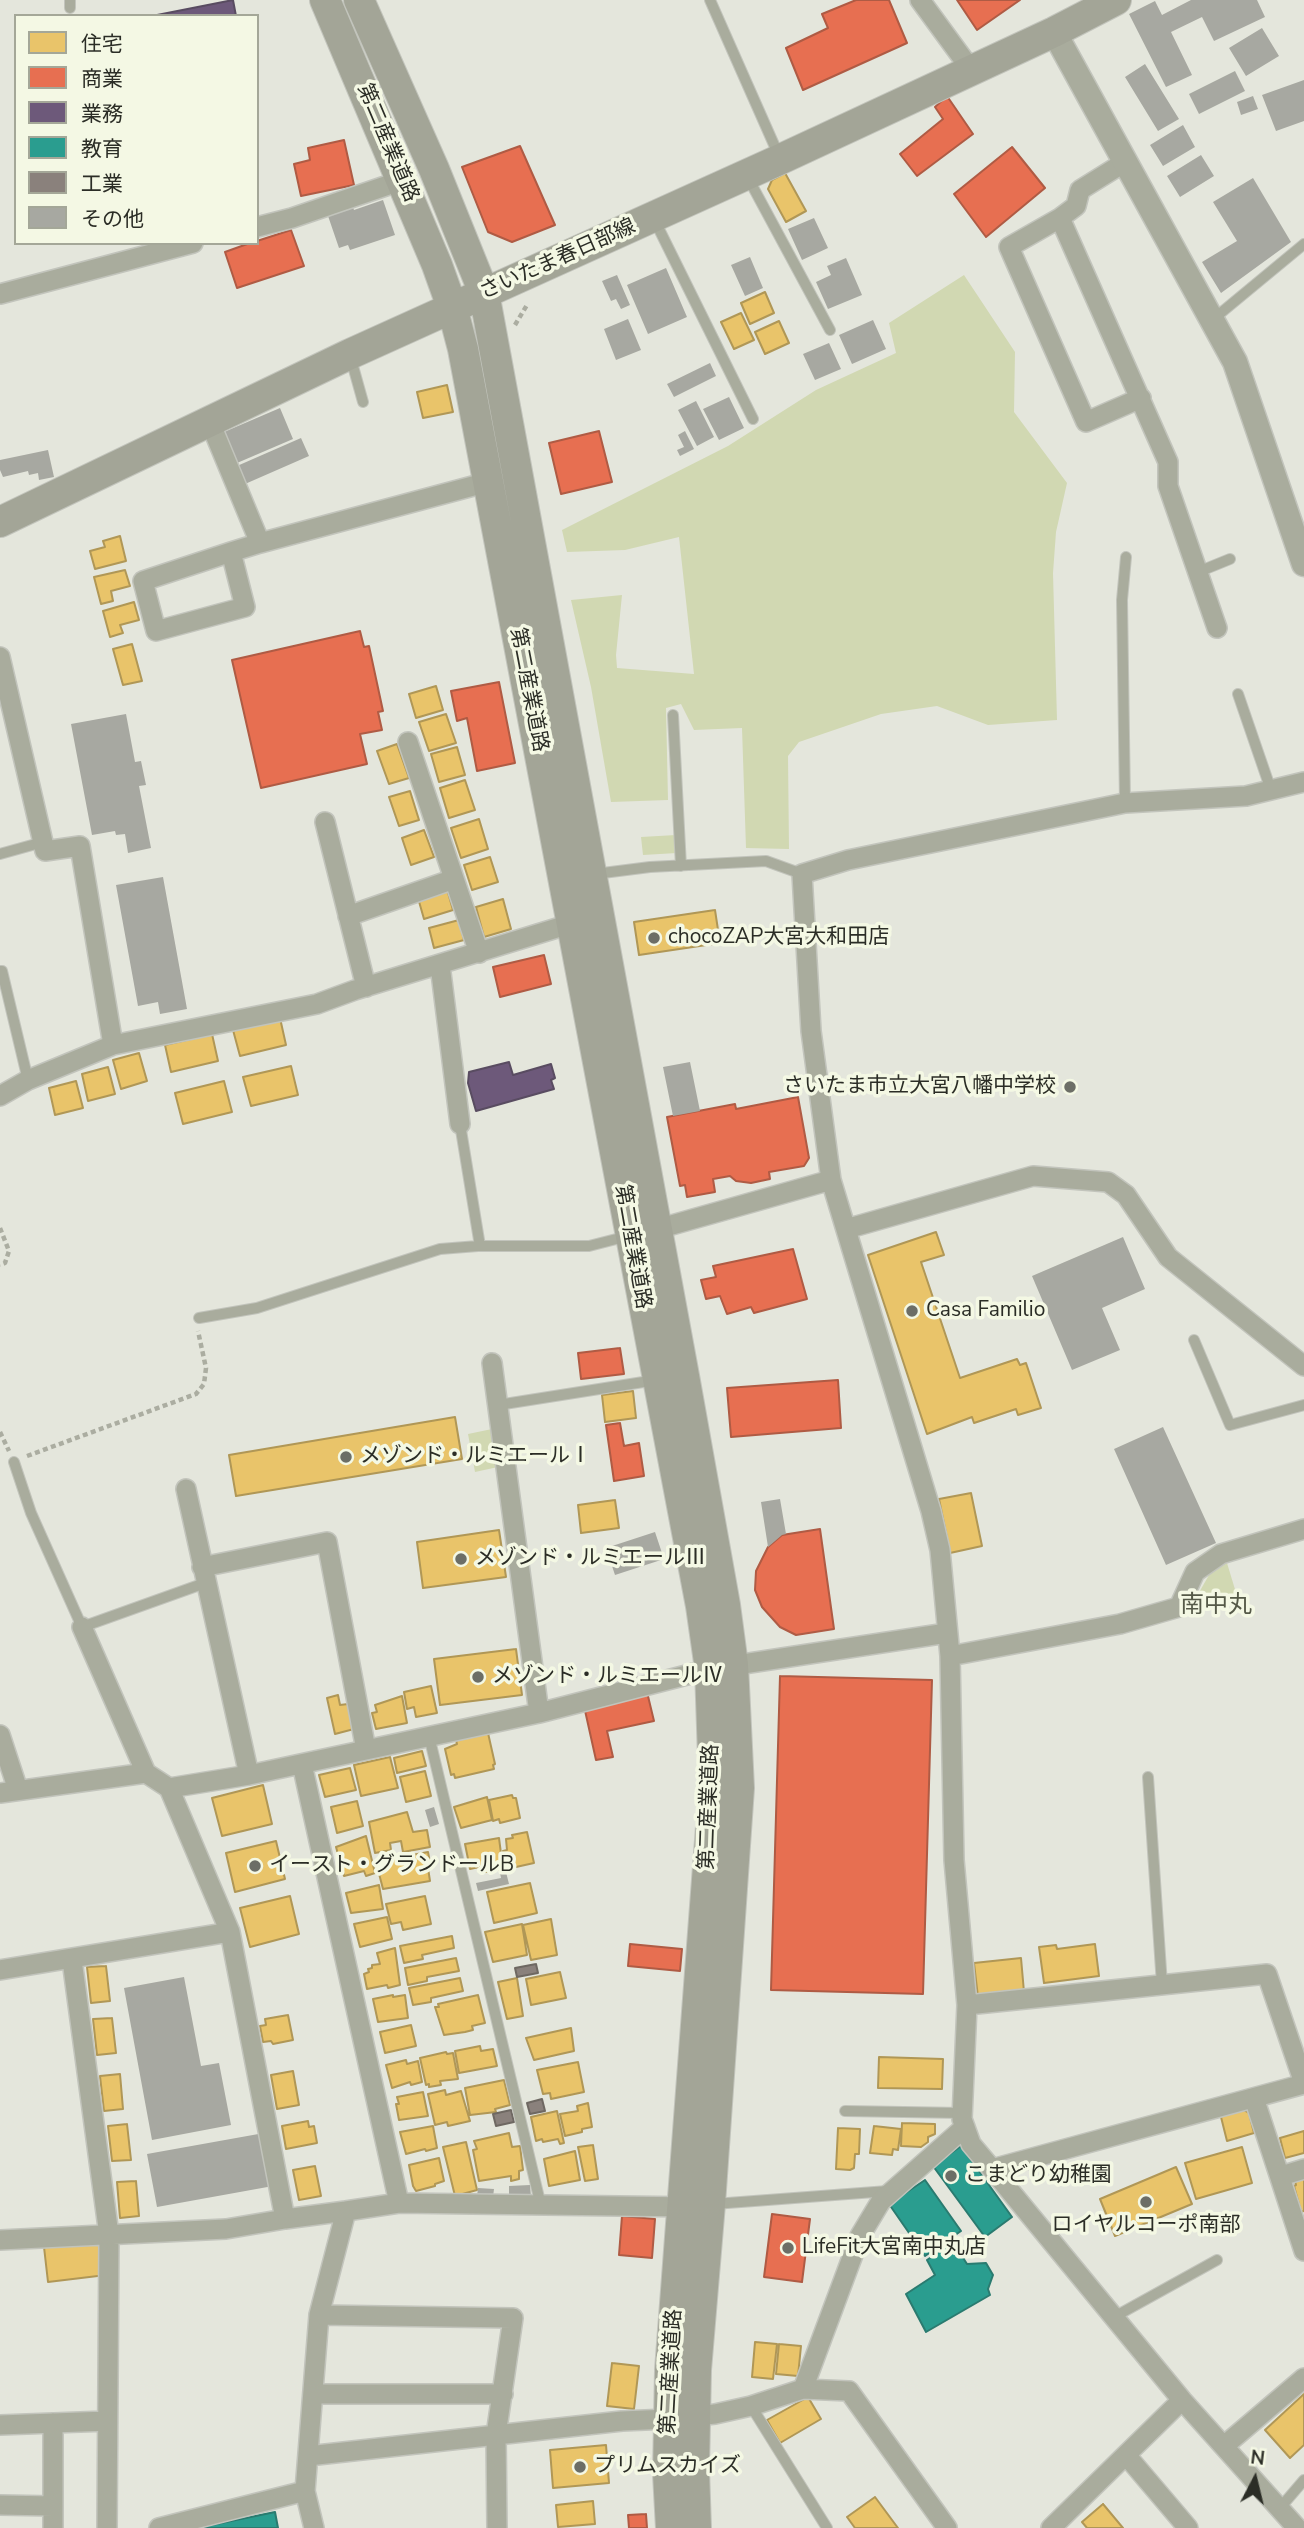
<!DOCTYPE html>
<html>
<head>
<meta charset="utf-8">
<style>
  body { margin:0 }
  #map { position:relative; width:1304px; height:2528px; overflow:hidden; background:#e4e6dc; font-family:"Nunito Sans","Noto Sans JP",sans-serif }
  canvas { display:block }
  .legend { position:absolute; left:14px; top:14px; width:245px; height:231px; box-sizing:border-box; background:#f4f8e4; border:2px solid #a4a798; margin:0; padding:9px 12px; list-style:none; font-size:21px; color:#2b2d26 }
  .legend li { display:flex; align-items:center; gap:14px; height:35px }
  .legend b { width:35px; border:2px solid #a4a798 }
  .north { position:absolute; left:1220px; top:2444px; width:70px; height:70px; -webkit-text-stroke:5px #f4f8e4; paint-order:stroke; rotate:7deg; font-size:19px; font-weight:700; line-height:28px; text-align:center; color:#2b2d26 }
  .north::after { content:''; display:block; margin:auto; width:24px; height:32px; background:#2b2d26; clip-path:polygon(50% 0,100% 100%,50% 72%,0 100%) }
</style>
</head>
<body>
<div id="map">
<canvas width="1304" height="2528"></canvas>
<ul class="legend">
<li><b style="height:19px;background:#e9c46a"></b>住宅</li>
<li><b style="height:19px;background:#e76f51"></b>商業</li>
<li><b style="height:19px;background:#6d597a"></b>業務</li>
<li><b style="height:19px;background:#2a9d8f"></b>教育</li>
<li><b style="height:19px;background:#8a817c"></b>工業</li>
<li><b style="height:19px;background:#a7a8a1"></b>その他</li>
</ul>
<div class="north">N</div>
</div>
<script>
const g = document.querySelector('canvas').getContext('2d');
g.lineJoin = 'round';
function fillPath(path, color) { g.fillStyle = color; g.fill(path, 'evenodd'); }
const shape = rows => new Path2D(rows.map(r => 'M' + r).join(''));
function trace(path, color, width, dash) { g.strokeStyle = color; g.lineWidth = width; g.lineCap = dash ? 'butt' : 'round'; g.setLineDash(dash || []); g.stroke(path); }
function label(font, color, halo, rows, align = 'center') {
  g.font = font + ' "Nunito Sans","Noto Sans JP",sans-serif'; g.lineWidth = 7; g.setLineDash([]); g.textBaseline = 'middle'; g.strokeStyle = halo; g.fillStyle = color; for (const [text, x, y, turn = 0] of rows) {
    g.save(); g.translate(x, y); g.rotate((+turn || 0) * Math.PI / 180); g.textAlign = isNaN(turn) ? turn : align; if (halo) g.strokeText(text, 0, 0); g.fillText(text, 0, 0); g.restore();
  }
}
fillPath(shape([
  [964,275,1015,352,1014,412,1067,483,1056,532,1053,573,1057,720,988,725,937,706,881,714,799,742,788,756,789,849,746,848,742,728,694,730,681,704,666,708,668,800,611,802,591,687,571,600,622,595,616,655,617,668,694,674,679,537,625,550,567,552,562,530,728,446,816,390,896,353,889,323],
  [676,835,677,853,643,855,641,837],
  [492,1429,498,1467,475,1472,468,1434],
  [1227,1563,1237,1596,1200,1607,1197,1596,1209,1575]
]), '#d1d8b2');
const homes = shape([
  [785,173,806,211,786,222,768,189,772,180,785,173],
  [765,292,774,313,750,324,741,303,765,292],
  [741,313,754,340,734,349,721,322,741,313],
  [779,321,789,343,765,354,755,332,779,321],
  [447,385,453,412,423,418,417,392,447,385],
  [120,536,126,561,95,569,90,551,105,547,103,541,120,536],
  [125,570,130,586,111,591,113,601,101,604,94,577,125,570],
  [134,602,139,620,120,625,123,633,110,637,103,611,134,602],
  [132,644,142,681,123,685,113,649,132,644],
  [436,686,443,710,416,718,409,694,436,686],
  [446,714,456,743,429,751,419,722,446,714],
  [397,744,409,778,389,784,377,751,397,744],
  [457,747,465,775,439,782,431,754,457,747],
  [465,780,475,810,449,818,440,788,465,780],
  [410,791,419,820,399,826,389,797,410,791],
  [479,819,488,849,461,858,451,828,479,819],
  [424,830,434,857,411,865,402,838,424,830],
  [490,857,498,882,472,890,464,865,490,857],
  [447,889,453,910,424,919,418,898,447,889],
  [503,899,511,929,484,937,476,907,503,899],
  [715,910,720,943,639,955,634,922,715,910],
  [459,920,464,940,434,948,429,928,459,920],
  [280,1018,286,1045,240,1056,233,1030,280,1018],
  [212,1034,218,1061,171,1072,165,1045,212,1034],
  [139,1053,147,1081,121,1089,113,1060,139,1053],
  [291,1066,298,1095,251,1106,243,1077,291,1066],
  [108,1067,115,1094,88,1101,82,1074,108,1067],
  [76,1081,83,1108,55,1115,49,1088,76,1081],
  [224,1081,232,1112,183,1124,175,1093,224,1081],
  [936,1232,944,1255,921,1262,960,1378,1017,1359,1020,1365,1026,1363,1041,1408,1018,1415,1016,1409,974,1423,972,1417,927,1434,868,1255,936,1232],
  [633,1391,636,1418,605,1422,602,1395,633,1391],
  [455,1417,462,1459,236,1496,229,1455,455,1417],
  [971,1493,982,1546,950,1553,939,1499,971,1493],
  [615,1500,619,1528,581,1533,578,1505,615,1500],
  [499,1530,506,1577,423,1588,417,1542,499,1530],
  [516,1649,522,1695,440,1705,434,1659,516,1649],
  [431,1686,437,1713,416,1717,414,1707,407,1709,404,1692,431,1686],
  [338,1695,340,1705,348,1704,354,1729,335,1734,327,1698,338,1695],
  [402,1696,407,1723,376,1729,372,1713,377,1712,375,1705,402,1696],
  [488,1733,495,1764,493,1765,494,1769,455,1778,454,1774,451,1775,445,1749,457,1744,456,1740,488,1733],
  [422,1751,426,1766,397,1773,394,1758,422,1751],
  [390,1757,398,1788,361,1796,354,1765,390,1757],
  [350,1768,356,1790,325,1797,319,1775,350,1768],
  [425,1771,431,1796,406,1802,400,1777,425,1771],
  [263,1785,272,1824,222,1836,212,1798,263,1785],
  [512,1795,513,1798,516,1798,520,1818,500,1823,499,1819,493,1821,489,1800,512,1795],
  [487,1797,492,1820,461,1828,454,1807,487,1797],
  [357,1801,363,1826,337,1833,331,1807,357,1801],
  [407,1812,413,1832,427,1830,430,1847,403,1852,401,1841,390,1843,391,1850,375,1853,369,1822,407,1812],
  [527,1832,534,1863,507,1869,503,1851,507,1850,506,1839,513,1838,512,1835,527,1832],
  [366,1836,375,1873,366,1876,364,1871,344,1876,336,1847,366,1836],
  [499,1838,503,1869,485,1872,484,1866,470,1869,465,1844,499,1838],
  [276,1841,285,1879,235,1892,226,1853,276,1841],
  [428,1852,431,1868,428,1868,430,1881,383,1889,376,1862,407,1854,407,1856,428,1852],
  [530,1883,537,1913,494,1923,487,1892,530,1883],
  [379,1885,383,1909,351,1913,346,1893,379,1885],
  [290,1896,299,1934,250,1947,240,1908,290,1896],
  [425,1896,431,1924,403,1930,401,1922,391,1924,386,1904,425,1896],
  [387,1917,392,1939,360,1947,354,1924,387,1917],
  [551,1919,557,1955,531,1960,523,1925,551,1919],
  [522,1924,527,1955,493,1962,485,1932,522,1924],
  [452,1936,454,1948,422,1955,423,1959,404,1963,400,1946,452,1936],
  [1095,1944,1099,1976,1044,1983,1039,1947,1056,1945,1057,1949,1095,1944],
  [395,1948,400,1985,388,1988,387,1985,367,1989,364,1974,369,1972,368,1969,372,1968,372,1965,380,1964,377,1953,395,1948],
  [456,1958,459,1971,427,1977,427,1981,408,1985,405,1968,456,1958],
  [1021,1958,1024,1992,978,1997,974,1963,1021,1958],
  [106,1966,110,2001,91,2003,87,1967,106,1966],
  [560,1972,566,1998,531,2005,526,1979,560,1972],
  [460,1978,463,1991,431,1998,431,2002,413,2005,409,1988,460,1978],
  [517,1978,523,2016,507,2019,498,1982,517,1978],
  [393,1995,393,1997,405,1995,408,2018,378,2022,373,1999,393,1995],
  [478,1995,485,2023,472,2026,473,2030,465,2032,444,2035,435,2007,439,2007,438,2004,478,1995],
  [288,2015,293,2040,273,2044,271,2041,263,2042,260,2026,266,2025,265,2019,288,2015],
  [112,2018,116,2053,97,2055,93,2019,112,2018],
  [411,2025,416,2046,385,2053,380,2032,411,2025],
  [571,2028,574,2051,534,2060,526,2038,571,2028],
  [480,2046,481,2051,493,2049,497,2066,459,2073,455,2051,480,2046],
  [446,2052,447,2054,453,2053,458,2079,440,2081,441,2085,429,2087,429,2084,426,2085,420,2058,446,2052],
  [879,2057,943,2059,942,2089,878,2088,879,2057],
  [406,2060,407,2064,418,2061,422,2082,411,2085,410,2082,392,2088,386,2065,406,2060],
  [578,2062,584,2092,551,2099,550,2093,543,2094,537,2070,578,2062],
  [293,2071,299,2105,277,2109,271,2075,293,2071],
  [120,2074,123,2109,104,2111,100,2076,120,2074],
  [504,2080,510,2105,495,2109,496,2112,470,2115,465,2088,504,2080],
  [445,2090,446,2095,461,2091,470,2121,448,2126,447,2122,435,2125,428,2094,445,2090],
  [423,2092,428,2116,399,2120,396,2104,399,2104,397,2097,423,2092],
  [588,2103,592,2127,582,2129,582,2132,565,2136,560,2114,578,2111,577,2106,588,2103],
  [1240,2108,1249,2113,1254,2133,1227,2141,1220,2113,1240,2108],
  [557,2111,564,2143,560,2144,558,2139,543,2142,542,2139,536,2141,531,2117,557,2111],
  [308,2121,309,2127,314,2126,317,2143,286,2149,282,2126,308,2121],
  [902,2123,935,2124,935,2134,928,2137,928,2142,921,2147,901,2146,902,2123],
  [127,2124,131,2160,112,2161,108,2126,127,2124],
  [433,2126,437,2148,426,2151,425,2149,406,2154,400,2132,433,2126],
  [874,2126,901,2129,898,2150,893,2149,892,2155,870,2153,874,2126],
  [838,2128,860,2129,859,2154,855,2154,854,2168,850,2170,836,2169,838,2128],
  [1304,2131,1304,2153,1285,2158,1280,2138,1304,2131],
  [509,2133,512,2147,520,2146,523,2170,519,2171,519,2179,511,2181,511,2176,479,2181,473,2150,477,2149,474,2141,509,2133],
  [466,2142,477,2190,455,2196,443,2147,466,2142],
  [593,2145,598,2179,585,2181,578,2147,593,2145],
  [1242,2147,1252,2183,1196,2199,1185,2163,1242,2147],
  [575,2151,580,2180,549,2186,544,2159,575,2151],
  [439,2158,444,2181,435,2184,435,2186,416,2191,413,2186,409,2165,439,2158],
  [315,2166,321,2196,299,2200,293,2170,315,2166],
  [1176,2167,1192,2204,1115,2236,1100,2199,1176,2167],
  [1304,2178,1304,2211,1301,2212,1294,2186,1296,2185,1295,2181,1304,2178],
  [136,2181,139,2216,120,2218,117,2182,136,2181],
  [102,2240,106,2275,48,2282,44,2247,102,2240],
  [755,2342,777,2344,773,2379,752,2377,755,2342],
  [779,2344,801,2346,798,2376,776,2374,779,2344],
  [612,2363,639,2366,634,2409,607,2406,612,2363],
  [1304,2394,1304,2445,1290,2458,1265,2430,1304,2394],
  [808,2397,821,2419,780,2443,767,2420,808,2397],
  [606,2445,609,2483,553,2488,550,2450,606,2445],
  [875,2497,898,2528,855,2528,847,2517,875,2497],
  [593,2501,595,2524,558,2527,556,2505,593,2501],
  [1103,2504,1123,2528,1087,2528,1082,2522,1103,2504]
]);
fillPath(homes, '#e9c46a');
trace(homes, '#b09756', 2);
const shops = shape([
  [856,0,889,0,907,43,803,90,786,48,828,28,822,14,856,0],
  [957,0,1020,0,977,30,957,0],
  [947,96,973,134,917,176,900,154,943,119,935,107,947,96],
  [344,140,354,185,301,196,294,164,310,160,308,148,344,140],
  [520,146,555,225,512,242,488,232,462,167,520,146],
  [1012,147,1045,188,986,237,954,194,1012,147],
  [291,230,304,266,237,288,225,252,250,243,257,243,257,241,291,230],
  [599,431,612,482,561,494,549,443,599,431],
  [360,631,364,647,369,646,383,711,378,712,382,730,360,734,367,764,261,788,232,660,360,631],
  [499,682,515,763,477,771,467,718,457,721,451,691,499,682],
  [544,955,551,984,500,997,493,967,544,955],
  [798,1097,809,1158,804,1166,769,1172,770,1179,751,1183,736,1181,730,1176,713,1179,715,1192,687,1197,685,1185,680,1186,667,1117,735,1104,736,1109,798,1097],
  [793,1249,807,1299,754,1313,751,1307,727,1314,720,1296,706,1299,701,1280,716,1277,713,1266,793,1249],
  [620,1348,624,1374,581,1379,578,1353,620,1348],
  [838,1380,841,1428,731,1437,727,1388,838,1380],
  [620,1423,624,1446,639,1443,644,1476,614,1481,606,1425,620,1423],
  [820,1529,834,1629,796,1635,780,1627,762,1607,755,1590,756,1571,768,1547,782,1535,820,1529],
  [780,1676,932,1680,923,1994,771,1990,780,1676],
  [647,1692,654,1721,607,1731,613,1757,596,1760,584,1706,647,1692],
  [630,1944,682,1949,680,1971,628,1966,630,1944],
  [772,2214,810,2219,802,2282,764,2277,772,2214],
  [622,2216,655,2219,652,2258,619,2255,622,2216],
  [646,2514,647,2528,629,2528,628,2515,646,2514]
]);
fillPath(shops, '#e76f51');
trace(shops, '#af5b44', 2);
const offices = shape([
  [233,0,236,16,152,16,233,0],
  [509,1062,513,1075,551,1064,555,1078,551,1080,554,1089,476,1111,468,1083,469,1072,509,1062]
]);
fillPath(offices, '#6d597a');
trace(offices, '#594c61', 2);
const schools = shape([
  [961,2146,1012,2217,985,2237,933,2166,961,2146],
  [925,2180,961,2231,925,2256,889,2204,925,2180],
  [953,2242,967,2264,986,2263,993,2275,988,2289,990,2295,926,2332,906,2294,935,2275,927,2260,953,2242],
  [275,2512,278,2528,197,2528,275,2512]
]);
fillPath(schools, '#2a9d8f');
trace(schools, '#2a7b70', 2);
const industry = shape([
  [536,1964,538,1973,517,1977,515,1968,536,1964],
  [542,2099,545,2111,530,2114,527,2103,542,2099],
  [511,2110,514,2122,496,2126,493,2114,511,2110]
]);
fillPath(industry, '#8a817c');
trace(industry, '#6e6862', 2);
fillPath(shape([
  [1191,0,1257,0,1265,17,1214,41,1202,17,1171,32,1192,75,1166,87,1129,14,1155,1,1162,15],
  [1262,28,1279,56,1246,76,1229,48],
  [1145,64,1179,119,1158,131,1125,77],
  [1235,71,1245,91,1199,114,1189,94],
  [1304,80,1304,121,1276,131,1262,95],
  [1253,96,1258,109,1241,115,1237,102],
  [1183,125,1195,147,1163,166,1150,145],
  [1201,155,1214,176,1180,197,1167,176],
  [1253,178,1291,242,1221,293,1202,262,1237,241,1213,202],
  [383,200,395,235,350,250,348,245,339,248,327,213,352,205,354,210],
  [814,218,828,248,802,260,788,229],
  [750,257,763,288,745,296,731,265],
  [846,258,862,295,828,309,816,282,831,275,827,266],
  [666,268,687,317,648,334,627,285],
  [617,275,630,305,621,309,616,299,611,301,602,281],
  [628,319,641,350,616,360,604,329],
  [873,320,886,349,852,364,839,335],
  [829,343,841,369,815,380,803,354],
  [710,363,716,376,674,397,667,384],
  [729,397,744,428,719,440,703,409],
  [696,401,714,437,697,446,678,410],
  [280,408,293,439,237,463,224,432],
  [685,431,694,449,680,456,677,450,684,447,678,435],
  [301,438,309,456,245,484,237,466],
  [48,450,54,477,39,480,38,473,29,475,28,471,3,477,0,470,0,460],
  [126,714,135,762,141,761,146,785,139,786,151,848,128,853,125,834,116,835,115,831,92,835,71,724],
  [163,877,187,1009,160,1014,158,1002,138,1006,116,885],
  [690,1062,700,1111,673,1116,663,1067],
  [1123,1237,1145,1289,1102,1308,1120,1350,1072,1370,1032,1276],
  [1163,1427,1216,1543,1166,1565,1114,1449],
  [780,1499,786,1534,782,1535,768,1547,761,1502],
  [655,1532,664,1559,615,1575,606,1548],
  [434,1807,439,1824,430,1827,425,1810],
  [506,1872,509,1884,478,1891,476,1883,501,1878,500,1873],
  [184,1977,201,2066,219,2063,231,2125,152,2140,124,1988],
  [264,2133,273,2186,157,2207,147,2154],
  [530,2185,531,2197,509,2198,509,2186],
  [478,2188,494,2189,493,2197,477,2196]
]), '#a7a8a1');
const service = shape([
  [710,0,779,156],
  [70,8,70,0],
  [747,176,830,330],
  [654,219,753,419],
  [1211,321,1304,244],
  [351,359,363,402],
  [1198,572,1230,559],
  [1238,694,1271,790],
  [673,715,681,866],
  [1125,803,1122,600,1126,557],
  [0,854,43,842],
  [595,874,650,867,766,861,802,874],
  [0,971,2,971,28,1080],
  [460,1124,480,1246],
  [199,1318,257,1308,440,1249,478,1246,589,1246,628,1236],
  [1194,1340,1230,1425,1304,1405],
  [498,1405,656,1380],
  [14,1462,31,1513,82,1627,205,1583],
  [429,1736,541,2206],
  [1148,1777,1162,1985],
  [845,2111,962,2113],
  [714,2204,888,2191],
  [1114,2317,1217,2260],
  [751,2406,827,2528],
  [1280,2508,1304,2480]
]);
const minor = shape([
  [920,0,972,71],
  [1125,162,1080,190,1076,206,1060,218,1009,247,1086,422,1141,398],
  [1060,218,1168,462,1168,486,1217,628],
  [257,227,292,218,403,180],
  [0,294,193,243],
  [209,420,260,543,488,482],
  [231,552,245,607,156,631,143,581,231,552,260,543],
  [0,657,45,851,80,846,113,1045],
  [408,742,479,953],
  [325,822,366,987],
  [348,916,454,879],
  [440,965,460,1124],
  [0,1096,28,1080,113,1045,317,1004,355,990,583,920],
  [846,1229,1033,1176,1108,1182,1126,1195,1168,1257,1304,1366],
  [647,1232,831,1180],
  [492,1363,539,1713],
  [186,1489,249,1775],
  [202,1567,327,1542,366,1750],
  [82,1627,146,1773],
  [950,1656,1120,1624,1179,1607,1195,1572,1221,1554,1304,1529],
  [0,1735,18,1790],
  [302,1764,399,2203],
  [169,1788,230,1932,285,2219],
  [0,1793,146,1773,169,1788,249,1775,539,1713,710,1669,947,1633],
  [72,1960,109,2235,107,2528],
  [0,1970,230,1932],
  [967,2005,1267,1974,1304,2083],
  [1254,2098,1304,2251],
  [992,2169,1304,2084],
  [1281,2176,1304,2169],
  [346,2211,399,2203,692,2207],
  [0,2240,226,2229,285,2219,346,2211,319,2315,305,2491,314,2528],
  [319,2315,513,2318,496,2435,497,2528],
  [803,2389,860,2236,881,2201,965,2127],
  [313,2394,503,2394],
  [0,2425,107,2421],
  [1224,2446,1304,2378],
  [1126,2455,1188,2528],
  [308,2456,622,2421,668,2419,715,2414,751,2406,803,2389,849,2391,947,2528],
  [0,2505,53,2506],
  [53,2528,53,2423],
  [159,2528,305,2491],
  [1051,2528,1182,2400],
  [1297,2528,1182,2400,992,2169,971,2144,962,2119,967,2005,954,1860,950,1656,940,1550,931,1511,831,1180,811,1031,802,874,848,860,1125,803,1246,796,1304,782]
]);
const tertiary = shape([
  [1054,32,1235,362,1304,564]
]);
const primary = shape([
  [325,0,437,265,452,307,463,349,701,1606,710,1669,714,1787,670,2370,668,2474,671,2528],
  [359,0,434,169,484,293,684,1376,725,1605,733,1665,739,1788,710,2204,696,2370,694,2470,696,2528],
  [0,522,350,354,781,159,1054,32,1116,0]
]);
trace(service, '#c2c4bc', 12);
trace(minor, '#c2c4bc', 22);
trace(tertiary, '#c2c4bc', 27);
trace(primary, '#c2c4bc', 32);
trace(shape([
  [515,325,527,305],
  [0,1228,9,1251,5,1263,0,1265],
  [0,1432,9,1451],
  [27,1456,196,1394,204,1384,206,1368,198,1331]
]), '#abada1', 4.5, [5, 3.5]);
trace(service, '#a9ac9d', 10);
trace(minor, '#a9ac9d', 19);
trace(tertiary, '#a9ac9d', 24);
trace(primary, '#a3a597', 30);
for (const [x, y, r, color] of [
  [654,938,7,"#6c6e66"],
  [1070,1087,7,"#6c6e66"],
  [912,1311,7,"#6c6e66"],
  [346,1457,7,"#6c6e66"],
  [461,1559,7,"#6c6e66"],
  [478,1677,7,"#6c6e66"],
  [255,1866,7,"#6c6e66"],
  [951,2176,7,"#6c6e66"],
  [1146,2202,7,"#6c6e66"],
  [788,2248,7,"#6c6e66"],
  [580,2467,7,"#6c6e66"]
]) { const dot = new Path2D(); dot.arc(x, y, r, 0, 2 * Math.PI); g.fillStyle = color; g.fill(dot); trace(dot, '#f4f8e4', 2.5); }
label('21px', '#2b2d26', '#f4f8e4', [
  ["第二産業道路",387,143,67],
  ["さいたま春日部線",558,260,-24],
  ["第二産業道路",528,690,79],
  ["第二産業道路",632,1247,80],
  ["第二産業道路",710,1807,-88],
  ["第二産業道路",672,2372,-87]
]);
label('21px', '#2b2d26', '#f4f8e4', [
  ["chocoZAP大宮大和田店",668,938],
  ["さいたま市立大宮八幡中学校",1056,1087,"right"],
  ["Casa Familio",926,1311],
  ["メゾンド・ルミエールⅠ",360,1457],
  ["メゾンド・ルミエールⅢ",475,1559],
  ["メゾンド・ルミエールⅣ",492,1677],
  ["イースト・グランドールB",269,1866],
  ["こまどり幼稚園",965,2176],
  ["ロイヤルコーポ南部",1146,2226,"center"],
  ["LifeFit大宮南中丸店",802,2248],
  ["プリムスカイズ",594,2467]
], 'left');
label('24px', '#555948', '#f4f8e4', [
  ["南中丸",1216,1606]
]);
</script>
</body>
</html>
